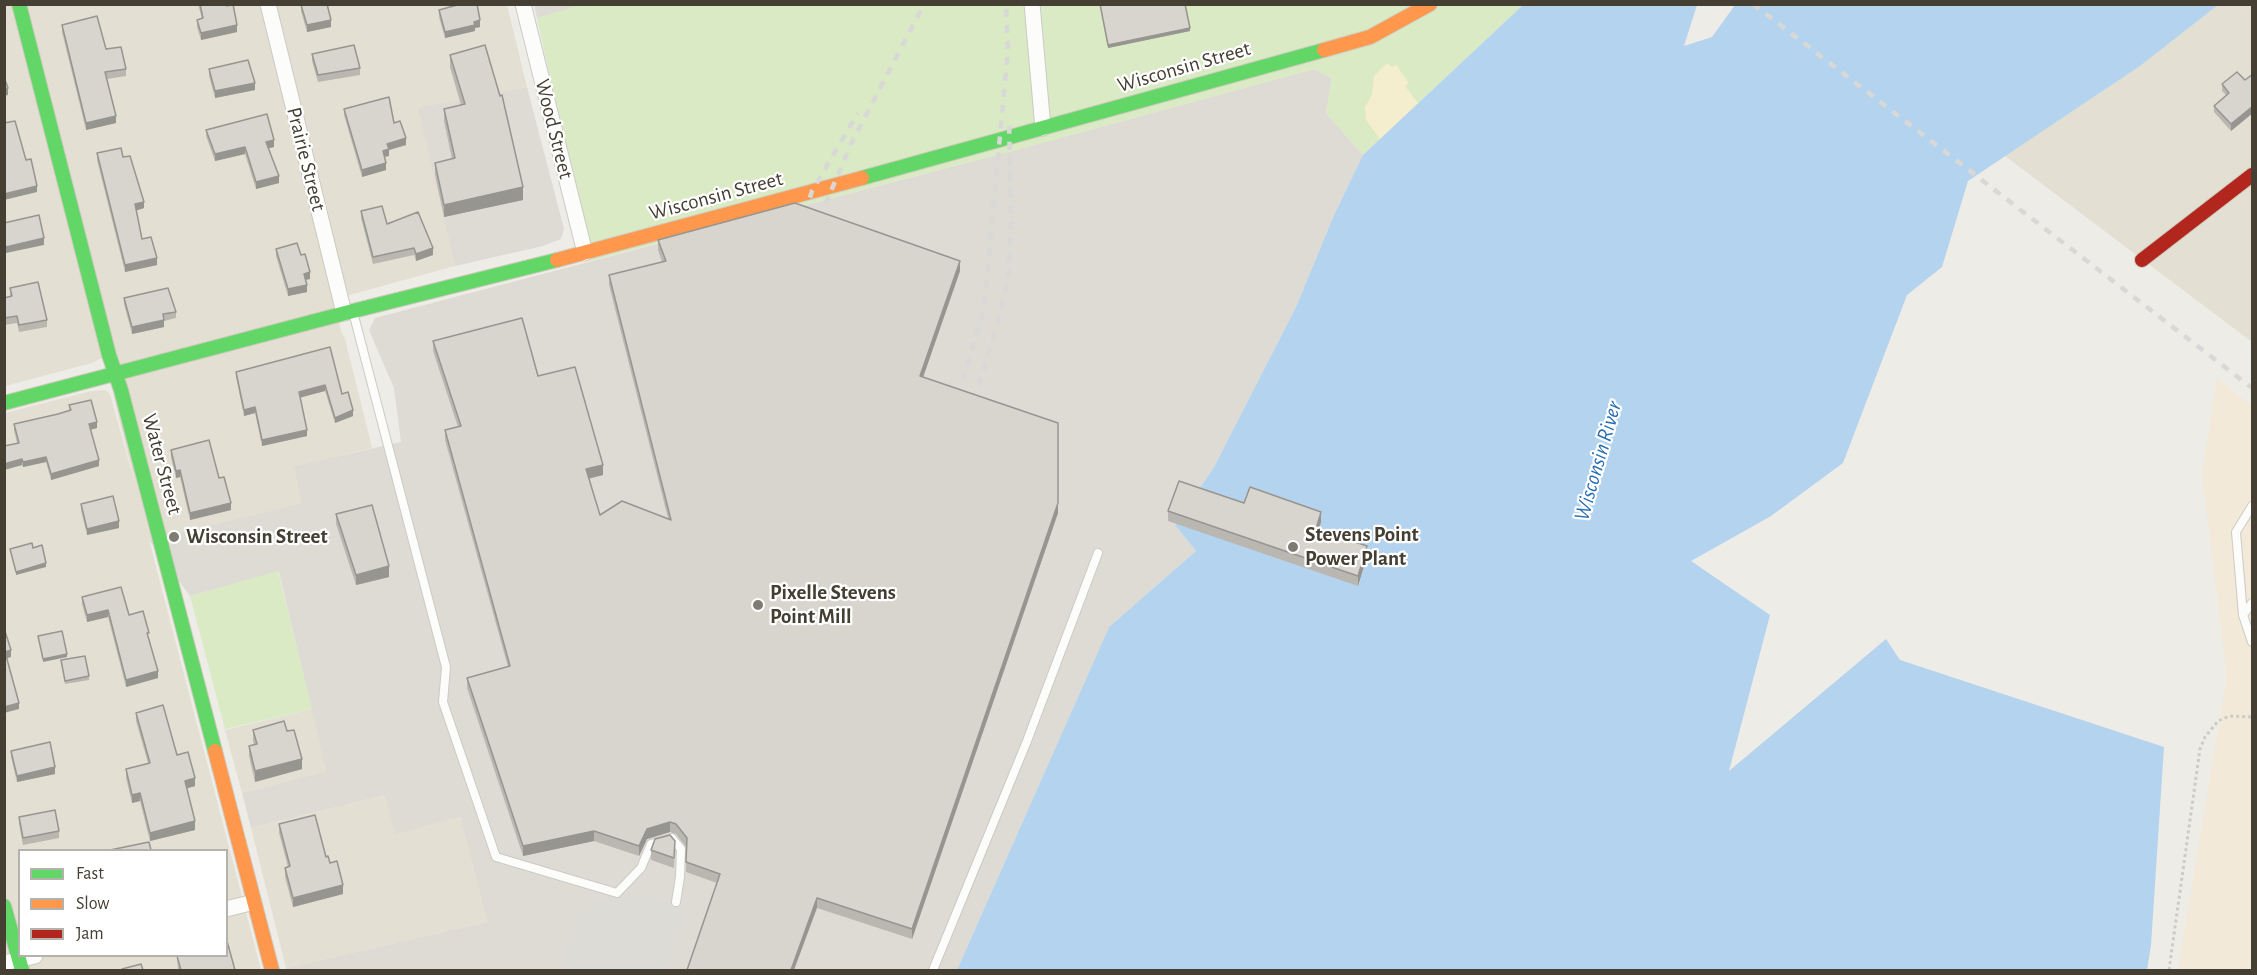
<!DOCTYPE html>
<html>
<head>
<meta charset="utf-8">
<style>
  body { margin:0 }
  #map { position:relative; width:2257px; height:975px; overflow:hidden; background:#eeece6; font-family:"Alegreya Sans",sans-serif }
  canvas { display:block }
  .frame { position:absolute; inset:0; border:6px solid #443e33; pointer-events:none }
  .legend { position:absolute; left:18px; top:849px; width:210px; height:108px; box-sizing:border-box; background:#fff; border:2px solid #b4b2ad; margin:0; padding:8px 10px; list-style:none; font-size:18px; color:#443e33 }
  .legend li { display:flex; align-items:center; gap:12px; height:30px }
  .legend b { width:30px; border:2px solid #b4b2ad }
</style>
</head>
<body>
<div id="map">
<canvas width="2257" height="975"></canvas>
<div class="frame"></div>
<ul class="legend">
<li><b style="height:8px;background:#63d668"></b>Fast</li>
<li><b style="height:8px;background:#ff974d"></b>Slow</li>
<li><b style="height:8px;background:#b3261e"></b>Jam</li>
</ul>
</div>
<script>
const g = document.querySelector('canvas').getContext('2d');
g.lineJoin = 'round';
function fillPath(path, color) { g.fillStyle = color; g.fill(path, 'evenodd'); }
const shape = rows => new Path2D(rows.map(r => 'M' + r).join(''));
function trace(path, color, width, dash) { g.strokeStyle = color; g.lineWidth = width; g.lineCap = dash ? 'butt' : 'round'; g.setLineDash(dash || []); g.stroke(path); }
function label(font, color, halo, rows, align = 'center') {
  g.font = font + ' "Alegreya Sans",sans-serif'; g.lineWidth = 4.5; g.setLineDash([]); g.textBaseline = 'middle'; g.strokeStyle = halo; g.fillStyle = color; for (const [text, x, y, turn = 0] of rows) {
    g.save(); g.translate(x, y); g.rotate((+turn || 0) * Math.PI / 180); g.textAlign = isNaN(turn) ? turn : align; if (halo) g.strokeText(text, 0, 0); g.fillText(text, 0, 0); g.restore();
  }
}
fillPath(shape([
  [5,5,507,5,527,87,419,109,455,266,335,299,341,332,345,339,372,448,295,466,303,503,149,540,261,970,5,970,5,413,91,391,106,390,110,394,136,488,104,357,92,363,5,386],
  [20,850,226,850,226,956,20,956],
  [2218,5,2252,5,2252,342,2005,156,2140,66],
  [312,709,326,771,242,793,225,730],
  [385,795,460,817,487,922,286,968,251,828]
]), '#e3dfd3');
fillPath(shape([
  [2217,378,2252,406,2252,970,2178,970,2227,677,2202,474]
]), '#f2e9d8');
fillPath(shape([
  [534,4,585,4,585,5,537,18],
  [1314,69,1332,78,1326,113,1363,155,1334,215,1296,307,1214,467,1175,525,1196,551,1109,627,957,970,287,970,286,968,487,922,460,817,395,834,385,795,251,828,242,793,326,771,279,572,190,596,149,540,302,503,294,466,401,442,394,388,369,330,375,318,1019,149],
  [527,87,564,229,561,239,543,246,455,266,418,108]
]), '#dedbd4');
fillPath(shape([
  [585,4,1523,5,1363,155,1326,113,1332,78,1314,69,1019,149,590,261,537,18],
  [278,571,312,709,225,729,190,596]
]), '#d9eac4');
fillPath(shape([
  [1387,63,1392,67,1396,65,1409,83,1405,86,1418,103,1380,139,1366,120,1365,107,1372,95,1374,76]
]), '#f4eece');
fillPath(shape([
  [617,893,676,902,683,922,667,970,562,970,582,912]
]), '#dddbd6');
fillPath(shape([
  [1523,5,1697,5,1684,46,1712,37,1735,5,2218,5,2140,66,1968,181,1942,267,1907,295,1843,463,1771,516,1691,561,1770,615,1729,771,1886,639,1900,660,2164,747,2151,945,2147,970,957,970,1109,627,1196,551,1175,525,1214,467,1296,307,1334,215,1363,155]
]), '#b4d3ee');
const lane = shape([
  [353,312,446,667,443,702,496,857,617,893,641,868,651,844,672,838,681,849,680,877,676,902],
  [2252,506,2236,532,2243,615,2252,642],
  [2243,615,2252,603],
  [933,970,1027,741,1098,553]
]);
const street = shape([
  [268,4,344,313],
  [523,4,585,253],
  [1032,4,1043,128],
  [226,909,254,902],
  [4,963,35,956]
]);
const fast = shape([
  [19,4,109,355,121,390,215,751],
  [862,178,1324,50],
  [4,403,353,311,557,260],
  [4,906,22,970]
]);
const slow = shape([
  [1324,50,1370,37,1430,4],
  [557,260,862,178],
  [215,751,272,970]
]);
const jam = shape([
  [2142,260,2252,175]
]);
trace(lane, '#cccac4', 10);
trace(street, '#cccac4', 17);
trace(fast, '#cecabd', 16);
trace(slow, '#cecabd', 16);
trace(jam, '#cecabd', 16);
trace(shape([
  [2169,970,2200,749,2205,737,2218,721,2229,716,2252,717]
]), '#cdcbc6', 3, [3, 3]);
trace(lane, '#fcfcfb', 8);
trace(street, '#fcfcfb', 15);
trace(fast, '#63d668', 14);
trace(slow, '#ff974d', 14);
trace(jam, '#b3261e', 14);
trace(shape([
  [1753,4,2252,388],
  [805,213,812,191,858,113],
  [819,219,852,142,924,4],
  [958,396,984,309,1008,49,1006,4],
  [974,401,1001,312,1009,270,1011,222,1009,118]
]), '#d8d8d7', 4.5, [8, 8]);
fillPath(shape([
  [198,4,227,4,237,32,201,40,197,27,197,20,202,19],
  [1100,4,1190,31,1108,48],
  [301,5,331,27,307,32,301,11],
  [439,10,480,27,475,28,475,31,445,38,439,17],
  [62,25,106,49,126,69,126,76,107,79,116,123,86,130,62,32],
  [312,54,360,68,360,75,318,82,312,61],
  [450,55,523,200,444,217,435,175,435,163,452,159,444,121,444,109,461,105,450,67],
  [209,69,255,90,215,98,209,76],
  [2245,80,2231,131,2214,112,2214,106,2226,95,2222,91,2222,84],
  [344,109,394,123,406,145,389,150,389,156,384,157,386,170,362,177,344,115],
  [206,130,274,147,269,148,279,183,256,189,245,154,215,161,206,136],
  [97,153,123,157,144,208,136,210,142,239,157,265,125,272,97,160],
  [361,211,387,224,433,255,416,261,414,255,373,264,361,218],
  [658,240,960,271,923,377,1058,513,912,939,817,908,717,883,686,872,687,848,676,834,670,832,647,839,639,856,594,841,523,856,467,688,467,678,508,667,445,440,445,430,458,427,433,351,433,341,538,376,603,475,589,479,600,515,668,518,609,285,609,275,662,262,658,250],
  [276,249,310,279,305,280,307,292,288,296,276,256],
  [10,288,47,320,47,327,19,332,17,323,4,325,4,298,10,297],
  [124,298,176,312,176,318,164,321,164,327,132,334,124,304],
  [330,347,342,394,353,416,335,423,325,391,300,397,307,436,262,446,255,413,244,416,236,377,236,372],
  [69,405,97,428,90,430,99,466,51,480,46,462,23,467,22,465,4,470,4,446,17,443,14,430,14,424,58,414,69,410],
  [171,450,219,478,231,510,190,520,180,477,176,478,171,457],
  [1244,503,1321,522,1319,530,1367,556,1358,586,1168,521,1168,511],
  [81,504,119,528,87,535,81,510],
  [336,514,389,577,356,585,336,524],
  [82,597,129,615,158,678,126,687,108,617,87,622,82,604],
  [61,660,89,676,89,680,65,684],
  [136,713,177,755,195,786,187,788,195,830,150,841,140,801,132,803,126,778,126,769,148,763,136,721],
  [253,730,287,731,302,769,255,782,249,756,249,746,254,745,253,740],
  [11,751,55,774,17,782,11,757],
  [19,817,59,831,59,838,23,845,19,824],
  [279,824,326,857,330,863,343,894,293,907,285,877,285,868,288,867,279,833],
  [675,841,674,868,651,860,651,850],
  [177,956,226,956,235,970,178,970]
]), '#bab7b1');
fillPath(shape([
  [331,20,331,27,307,32,307,25],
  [480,20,480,27,475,28,475,31,445,38,445,32],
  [237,25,237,32,201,40,201,33],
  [1190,28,1190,31,1108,48,1108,45],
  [255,83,255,90,215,98,215,91],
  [8,88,8,95,4,96,4,89],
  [2253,106,2253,113,2231,131,2231,124],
  [116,116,116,123,86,130,86,123],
  [406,138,406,145,389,150,389,156,383,157,383,151,387,144],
  [274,140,274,147,266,149,266,142],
  [245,147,245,154,215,161,215,154],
  [386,163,386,170,362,177,362,170],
  [279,176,279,183,256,189,256,182],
  [37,186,37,192,4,200,4,194],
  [523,187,523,200,444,217,444,205],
  [144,202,144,208,135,211,135,204],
  [44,238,44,245,6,253,6,247],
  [433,248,433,255,416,261,416,254],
  [157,258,157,265,125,272,125,265],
  [960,261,960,271,920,386,920,376],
  [310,272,310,279,304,280,304,274],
  [307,285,307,292,288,296,288,289],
  [164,320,164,327,132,334,132,327],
  [325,385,325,391,299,398,299,392],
  [255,407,255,413,244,416,244,410],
  [353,410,353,416,335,423,335,418],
  [97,422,97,428,89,430,89,424],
  [307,430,307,436,262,446,262,440],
  [46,457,46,462,23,467,23,462],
  [22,459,22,465,4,470,4,464],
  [99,460,99,466,51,480,51,474],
  [603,465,603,475,586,479,586,469],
  [180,470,180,477,176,478,176,471],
  [231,503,231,510,190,520,190,513],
  [1058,503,1058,513,912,939,912,929],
  [1321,512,1321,522,1316,539,1316,529],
  [119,521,119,528,87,535,87,529],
  [1367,546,1367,556,1358,586,1358,576],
  [46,563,46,567,16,575,16,572],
  [389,566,389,577,356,585,356,575],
  [108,610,108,617,87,622,87,615],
  [11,650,11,657,5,659,5,652],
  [67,654,67,657,43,662,43,659],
  [158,671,158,678,126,687,126,680],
  [19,703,19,709,4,713,4,707],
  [302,759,302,769,255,782,255,771],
  [55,767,55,774,17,782,17,776],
  [195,778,195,786,185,789,185,781],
  [140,793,140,801,132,803,132,795],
  [195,821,195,830,150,841,150,833],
  [670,822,670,832,647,839,639,856,639,846,647,829],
  [594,831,594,841,523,856,523,846],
  [343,885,343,894,293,907,293,898],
  [817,898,817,908,794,970,791,970]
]), '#979590');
const building = shape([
  [200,4,227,4,227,6,233,4,237,25,201,33,197,20,203,18,200,4],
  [327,4,331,20,307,25,301,5,327,4],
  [461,4,477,4,480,20,474,22,475,25,445,32,439,10,461,4],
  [1100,4,1185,4,1190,28,1108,45,1100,4],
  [97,16,106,49,121,47,126,69,105,72,116,116,86,123,62,25,97,16],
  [354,45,360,68,318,75,312,54,354,45],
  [485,45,500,96,502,95,523,187,444,205,435,163,455,158,444,109,465,104,450,55,485,45],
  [248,60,255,83,215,91,209,69,248,60],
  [2237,72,2245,80,2253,74,2253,106,2231,124,2214,106,2229,93,2222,84,2237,72],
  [4,77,8,88,4,89,4,77],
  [389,97,394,123,400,121,406,138,387,144,389,149,383,151,386,163,362,170,344,109,389,97],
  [267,114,274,140,266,142,279,176,256,182,245,147,215,154,206,130,267,114],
  [15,121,26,160,31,159,37,186,4,194,4,123,15,121],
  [121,148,123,157,130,156,144,202,135,204,142,239,151,237,157,258,125,265,97,153,121,148],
  [795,203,960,261,920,376,1058,423,1058,503,912,929,817,898,791,970,687,970,720,874,686,862,687,838,676,824,670,822,647,829,639,846,594,831,523,846,467,678,510,666,445,430,461,426,433,341,522,318,538,376,575,367,603,465,586,469,600,515,622,501,671,520,609,275,666,261,658,240,795,203],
  [382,206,387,224,418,212,433,248,416,254,414,248,373,257,361,211,382,206],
  [39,215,44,238,6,247,4,240,4,223,39,215],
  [297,243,301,255,305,254,310,272,304,274,307,285,288,289,276,249,297,243],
  [38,282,47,320,19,325,17,316,4,318,4,298,12,296,10,288,38,282],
  [168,288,176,312,163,314,164,320,132,327,124,298,168,288],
  [330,347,342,394,348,392,353,410,335,418,325,385,299,392,307,430,262,440,255,407,244,410,236,372,330,347],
  [91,400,97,422,89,424,99,460,51,474,46,457,23,462,22,459,4,464,4,446,19,443,14,424,58,414,71,410,69,405,91,400],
  [209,440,219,478,224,477,231,503,190,513,180,470,176,471,171,450,209,440],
  [1179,481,1244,503,1250,487,1321,512,1316,529,1367,546,1358,576,1168,511,1179,481],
  [113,496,119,521,87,529,81,504,113,496],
  [372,505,389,566,356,575,336,514,372,505],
  [32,543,33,548,42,545,46,563,16,572,10,549,32,543],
  [121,587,129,615,143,611,149,633,147,633,158,671,126,680,108,610,87,615,82,597,121,587],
  [4,628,11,650,5,652,19,703,4,707,4,628],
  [62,631,67,654,43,659,38,636,62,631],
  [85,656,89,676,65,681,61,660,85,656],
  [163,705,177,755,188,752,195,778,185,781,195,821,150,833,140,793,132,795,126,769,150,763,136,713,163,705],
  [284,721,287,731,294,730,302,759,255,771,249,746,257,744,253,730,284,721],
  [50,742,55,767,17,776,11,751,50,742],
  [55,810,59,831,23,838,19,817,55,810],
  [315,815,326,857,328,856,330,863,337,861,343,885,293,898,285,868,290,866,279,824,315,815],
  [670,835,675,841,674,858,651,850,655,839,670,835],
  [149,842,151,850,110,850,149,842],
  [227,941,235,970,181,970,177,956,226,956,227,941],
  [141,964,143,970,122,970,122,969,141,964]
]);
fillPath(building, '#d8d5ce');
trace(building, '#979590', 1.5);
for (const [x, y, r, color] of [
  [174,537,6,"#807b72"],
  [1293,547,6,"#807b72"],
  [758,605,6,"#807b72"]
]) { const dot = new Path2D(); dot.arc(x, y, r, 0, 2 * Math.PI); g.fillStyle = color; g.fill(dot); trace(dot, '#fff', 2); }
label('21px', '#443e33', '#fff', [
  ["Wisconsin Street",1184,67,-16],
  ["Wood Street",554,129,76],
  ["Prairie Street",306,159,76],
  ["Wisconsin Street",716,196,-15],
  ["Water Street",162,464,75]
]);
label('bold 21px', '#443e33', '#fff', [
  ["Stevens Point",1305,535],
  ["Power Plant",1305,559],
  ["Wisconsin Street",186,537],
  ["Pixelle Stevens",770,593],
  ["Point Mill",770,617]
], 'left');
label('italic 22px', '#296eb2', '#fff', [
  ["Wisconsin River",1598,461,-74]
]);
</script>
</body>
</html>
